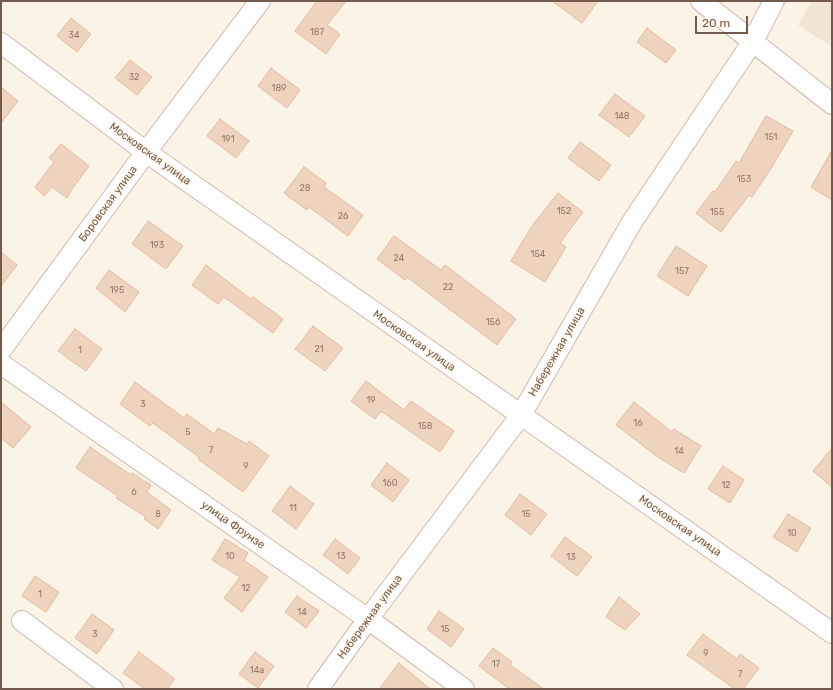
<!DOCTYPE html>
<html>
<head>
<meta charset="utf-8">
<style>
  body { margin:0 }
  #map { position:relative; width:833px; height:690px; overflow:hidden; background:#fbf3e5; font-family:Rubik,sans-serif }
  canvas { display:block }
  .frame { position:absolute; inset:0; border:2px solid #725b4c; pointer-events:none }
  .scale { position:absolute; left:695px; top:16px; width:53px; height:18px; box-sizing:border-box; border:2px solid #725b4c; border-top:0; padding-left:5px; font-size:12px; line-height:14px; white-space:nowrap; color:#725b4c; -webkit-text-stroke:3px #fef7eb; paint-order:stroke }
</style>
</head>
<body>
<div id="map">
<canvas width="833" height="690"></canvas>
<div class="frame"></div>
<div class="scale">20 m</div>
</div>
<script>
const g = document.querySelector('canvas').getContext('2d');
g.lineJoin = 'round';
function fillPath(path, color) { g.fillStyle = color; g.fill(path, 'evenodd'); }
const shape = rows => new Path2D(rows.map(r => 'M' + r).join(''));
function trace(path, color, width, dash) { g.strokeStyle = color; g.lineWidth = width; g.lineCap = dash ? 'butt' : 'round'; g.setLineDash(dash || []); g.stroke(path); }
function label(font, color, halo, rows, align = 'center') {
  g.font = font + ' Rubik,sans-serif'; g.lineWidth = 3; g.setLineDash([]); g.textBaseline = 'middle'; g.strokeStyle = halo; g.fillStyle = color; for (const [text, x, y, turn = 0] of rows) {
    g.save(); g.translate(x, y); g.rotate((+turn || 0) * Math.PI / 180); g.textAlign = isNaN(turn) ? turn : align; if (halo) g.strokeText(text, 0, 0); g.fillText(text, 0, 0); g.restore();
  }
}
fillPath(shape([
  [812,1,832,1,832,47,798,25]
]), '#f2e5d4');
const building = shape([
  [317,1,346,1,327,25,340,34,326,54,295,31,317,1],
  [552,1,598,1,582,23,552,1],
  [71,18,91,34,77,52,57,36,71,18],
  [647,28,676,50,666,63,637,42,647,28],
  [130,60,152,77,137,95,115,78,130,60],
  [271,68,300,90,287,108,258,86,271,68],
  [1,87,18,101,1,123,1,87],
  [615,94,645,116,629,137,599,115,615,94],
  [766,116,793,131,770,170,752,197,749,195,721,232,696,213,713,191,715,192,736,161,739,163,766,116],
  [220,119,249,141,236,158,207,136,220,119],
  [580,142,611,165,599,181,568,158,580,142],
  [61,144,89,166,72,189,67,198,52,187,44,196,35,187,54,162,49,158,61,144],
  [832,150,832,200,811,187,832,150],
  [304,167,326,183,324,187,363,215,348,236,309,207,307,210,284,193,304,167],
  [558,193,583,212,560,243,566,247,545,282,511,261,532,226,558,193],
  [148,221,183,246,166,269,132,244,148,221],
  [394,236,441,270,445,265,516,319,497,345,407,277,405,280,377,259,394,236],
  [676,246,707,266,688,296,657,276,676,246],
  [1,252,17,265,1,286,1,252],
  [206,265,251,299,253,297,283,319,273,333,224,297,218,304,192,285,206,265],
  [109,270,139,292,125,312,96,288,109,270],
  [313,326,343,348,325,371,295,349,313,326],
  [75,329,102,349,86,371,58,351,75,329],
  [366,381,404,410,411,401,454,431,440,452,381,411,375,419,351,401,366,381],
  [135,382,184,418,187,414,214,434,218,428,247,444,249,441,269,456,243,492,198,459,199,457,153,423,150,426,120,404,135,382],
  [1,402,31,427,13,448,1,438,1,402],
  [634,402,672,432,674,429,701,446,684,473,659,458,616,425,634,402],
  [90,447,131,475,132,473,151,485,147,492,171,510,158,529,144,519,146,517,116,498,118,496,76,468,90,447],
  [832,448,832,487,813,471,832,448],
  [387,463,409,480,393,502,371,485,387,463],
  [723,466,744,480,730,503,708,489,723,466],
  [290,486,314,504,296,529,272,511,290,486],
  [520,494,547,514,531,535,505,515,520,494],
  [788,514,811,528,797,552,773,537,788,514],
  [565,537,592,557,577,576,551,556,565,537],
  [225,539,248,553,244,560,268,577,242,612,224,598,240,577,212,560,225,539],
  [335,539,360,558,348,574,323,555,335,539],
  [35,576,59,592,46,612,22,596,35,576],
  [297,596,319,611,306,628,285,612,297,596],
  [619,597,640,614,625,630,606,617,619,597],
  [439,611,464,629,451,647,427,629,439,611],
  [92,614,114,630,97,654,75,638,92,614],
  [703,634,737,659,740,654,759,668,743,689,735,689,687,655,703,634],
  [493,648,512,662,510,665,544,689,509,689,479,666,493,648],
  [139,652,175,679,167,689,145,689,123,673,139,652],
  [255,652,274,666,258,688,239,674,255,652],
  [399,663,430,689,379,689,399,663]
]);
fillPath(building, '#eed3bf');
trace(building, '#dfbba1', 1);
const street = shape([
  [701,1,832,104],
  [1,43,146,152,832,633],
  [1,350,146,152,260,1],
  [1,364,368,619,464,689],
  [22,621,113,689],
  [318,689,368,619,521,415,632,222,753,41,774,1]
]);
trace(street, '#ccbbad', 22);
trace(street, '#fff', 20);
label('9px', '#917969', null, [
  ["187",317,32],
  ["34",74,35],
  ["32",134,77],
  ["189",279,88],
  ["148",622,116],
  ["151",771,137],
  ["191",228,139],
  ["153",744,179],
  ["28",305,188],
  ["152",564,211],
  ["155",717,212],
  ["26",343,216],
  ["193",157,245],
  ["154",538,254],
  ["24",399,258],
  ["157",682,271],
  ["22",448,287],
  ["195",117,290],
  ["156",493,322],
  ["21",319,349],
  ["1",80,350],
  ["19",371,400],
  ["3",143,404],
  ["16",638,423],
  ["158",425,426],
  ["5",188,432],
  ["7",211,450],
  ["14",679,451],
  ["9",246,466],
  ["160",390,483],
  ["12",726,485],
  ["6",134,492],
  ["11",293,508],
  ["8",158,514],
  ["15",526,514],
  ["10",792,533],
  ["10",230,556],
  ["13",341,556],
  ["13",571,557],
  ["12",246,588],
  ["1",40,594],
  ["14",302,612],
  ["15",445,629],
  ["3",95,634],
  ["9",706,653],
  ["17",496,664],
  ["14а",257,670],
  ["7",740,674]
]);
label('11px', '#725b4c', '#fef7eb', [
  ["Московская улица",150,154,36],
  ["Боровская улица",108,204,-54],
  ["Московская улица",414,341,35],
  ["Набережная улица",557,352,-60],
  ["улица Фрунзе",233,525,35],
  ["Московская улица",680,526,35],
  ["Набережная улица",370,617,-54]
]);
</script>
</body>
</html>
